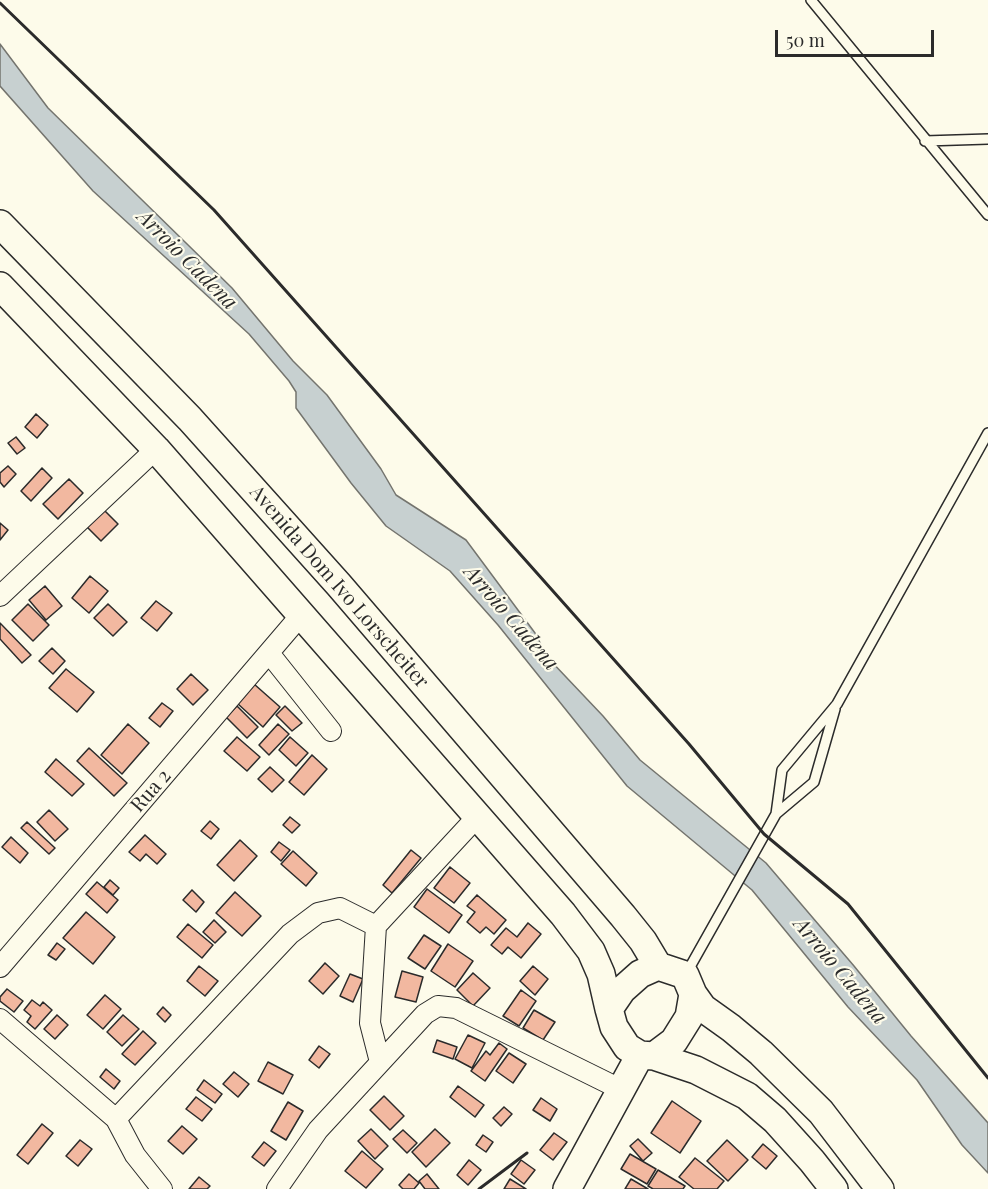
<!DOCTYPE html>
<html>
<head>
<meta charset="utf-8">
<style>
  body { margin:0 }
  #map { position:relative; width:988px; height:1189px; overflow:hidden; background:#fdfbea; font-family:"Playfair Display",serif }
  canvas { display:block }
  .scale { position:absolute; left:775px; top:30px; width:159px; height:27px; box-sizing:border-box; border:3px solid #2b2b2b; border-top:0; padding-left:8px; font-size:18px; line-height:21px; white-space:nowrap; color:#2b2b2b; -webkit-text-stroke:4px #fdfbea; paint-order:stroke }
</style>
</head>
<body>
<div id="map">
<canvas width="988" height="1189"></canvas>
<div class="scale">50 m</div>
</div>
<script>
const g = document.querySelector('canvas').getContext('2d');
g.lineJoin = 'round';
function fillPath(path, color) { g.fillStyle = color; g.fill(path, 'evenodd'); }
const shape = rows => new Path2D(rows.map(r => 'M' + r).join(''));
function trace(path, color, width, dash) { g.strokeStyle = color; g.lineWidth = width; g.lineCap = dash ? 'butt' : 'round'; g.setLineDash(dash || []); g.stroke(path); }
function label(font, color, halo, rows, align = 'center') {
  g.font = font + ' "Playfair Display",serif'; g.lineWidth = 4.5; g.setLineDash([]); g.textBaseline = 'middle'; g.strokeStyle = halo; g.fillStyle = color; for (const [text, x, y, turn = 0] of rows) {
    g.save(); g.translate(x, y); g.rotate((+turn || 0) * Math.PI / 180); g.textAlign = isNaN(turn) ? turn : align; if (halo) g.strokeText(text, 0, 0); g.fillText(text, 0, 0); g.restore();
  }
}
const water = shape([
  [0,44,48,108,232,288,293,361,327,395,381,469,396,495,466,540,535,633,548,658,603,716,640,760,766,863,854,966,911,1036,988,1123,988,1173,962,1145,917,1080,848,1007,752,890,627,786,498,625,450,571,386,526,351,483,296,408,296,392,289,381,249,334,93,191,0,86,0,44]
]);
fillPath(water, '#c7d0d0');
trace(water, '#74746e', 1.5);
const building = shape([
  [36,414,48,425,37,438,25,427,36,414],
  [16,437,25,448,17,454,8,443,16,437],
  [8,466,16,474,4,487,0,482,0,473,8,466],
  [42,468,52,478,31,501,21,491,42,468],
  [69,479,83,493,58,519,43,504,69,479],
  [103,509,118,524,101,541,86,526,103,509],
  [0,523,8,530,0,540,0,523],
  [90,576,108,591,89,613,72,598,90,576],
  [45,586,62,606,46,620,29,600,45,586],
  [156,601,172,613,157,631,141,618,156,601],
  [28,604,49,625,33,641,12,620,28,604],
  [108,604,127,622,113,636,94,618,108,604],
  [0,623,31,655,22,663,0,639,0,623],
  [52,648,65,661,53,674,39,661,52,648],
  [66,669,94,692,77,712,49,688,66,669],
  [191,674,208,690,193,705,177,689,191,674],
  [254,684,280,707,263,727,237,703,254,684],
  [162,703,173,711,160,727,149,718,162,703],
  [237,706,258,727,247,738,226,717,237,706],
  [285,706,302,723,292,731,276,715,285,706],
  [128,724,149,743,122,774,101,755,128,724],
  [278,724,289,734,269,755,259,745,278,724],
  [237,737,260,757,247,771,224,751,237,737],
  [290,737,308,753,296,766,279,750,290,737],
  [89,748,127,783,114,796,77,761,89,748],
  [312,755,327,769,304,795,289,782,312,755],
  [56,759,84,784,72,796,45,772,56,759],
  [270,767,284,780,272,792,258,779,270,767],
  [49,810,68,829,55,841,37,822,49,810],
  [290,817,300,825,292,833,283,825,290,817],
  [210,821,219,829,211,839,201,831,210,821],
  [27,822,55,848,49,854,21,828,27,822],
  [145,835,166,854,157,864,146,854,140,861,129,852,145,835],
  [11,837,28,853,20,863,2,847,11,837],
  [240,840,257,856,234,881,217,865,240,840],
  [279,842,290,850,281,861,271,852,279,842],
  [411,850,421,858,392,893,383,885,411,850],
  [293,851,317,873,306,886,281,864,293,851],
  [450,867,470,883,454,903,434,888,450,867],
  [110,880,119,888,113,895,104,887,110,880],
  [97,882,118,900,107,913,86,894,97,882],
  [427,889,462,915,449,933,414,907,427,889],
  [192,890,204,902,196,912,183,900,192,890],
  [235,892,261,916,242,936,216,913,235,892],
  [477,895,506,920,494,934,486,927,480,933,467,922,475,912,467,906,477,895],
  [86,912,115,937,93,964,63,938,86,912],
  [214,920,226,932,215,943,203,932,214,920],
  [528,923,541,934,521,958,508,947,502,954,491,945,506,928,517,937,528,923],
  [188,924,213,945,202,958,177,937,188,924],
  [424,935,441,946,425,969,408,958,424,935],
  [57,943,65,949,56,960,48,955,57,943],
  [448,944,473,961,455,987,431,971,448,944],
  [325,963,339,976,323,994,309,981,325,963],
  [199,966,218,981,205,996,187,981,199,966],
  [533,966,548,979,535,995,520,981,533,966],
  [402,971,423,977,416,1002,395,997,402,971],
  [473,973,490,988,473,1006,457,990,473,973],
  [350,974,363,979,353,1002,340,996,350,974],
  [7,989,23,1001,14,1012,0,1001,0,997,7,989],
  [521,990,536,1001,519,1026,503,1016,521,990],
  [105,995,121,1009,103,1029,87,1015,105,995],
  [32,1000,40,1006,43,1002,52,1010,35,1029,27,1022,31,1016,24,1010,32,1000],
  [163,1007,171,1015,165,1022,157,1014,163,1007],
  [534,1010,555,1022,543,1040,523,1028,534,1010],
  [57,1015,68,1025,55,1039,44,1029,57,1015],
  [123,1015,139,1029,122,1046,107,1032,123,1015],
  [143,1031,156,1043,135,1065,122,1054,143,1031],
  [468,1035,485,1043,472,1068,455,1059,468,1035],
  [437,1040,457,1047,453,1059,433,1052,437,1040],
  [499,1043,507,1049,485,1081,471,1071,486,1051,490,1055,499,1043],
  [319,1046,330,1054,319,1068,309,1060,319,1046],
  [509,1053,526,1064,513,1083,496,1071,509,1053],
  [268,1062,293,1075,283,1094,258,1081,268,1062],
  [106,1069,120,1081,114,1089,100,1077,106,1069],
  [234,1072,249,1084,238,1097,223,1084,234,1072],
  [204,1080,222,1094,215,1103,197,1090,204,1080],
  [458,1086,484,1105,475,1117,450,1097,458,1086],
  [384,1096,404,1116,390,1130,370,1110,384,1096],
  [196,1097,212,1109,202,1121,186,1109,196,1097],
  [541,1098,557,1109,550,1121,533,1110,541,1098],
  [672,1101,701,1121,680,1153,651,1133,672,1101],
  [288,1102,303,1111,286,1140,271,1131,288,1102],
  [504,1107,512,1114,501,1126,493,1118,504,1107],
  [42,1124,53,1133,28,1164,17,1155,42,1124],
  [182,1126,197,1139,183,1154,168,1141,182,1126],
  [371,1129,388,1146,375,1159,358,1141,371,1129],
  [435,1129,450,1143,426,1167,412,1152,435,1129],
  [403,1130,417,1143,407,1153,393,1139,403,1130],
  [554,1133,567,1142,553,1160,540,1150,554,1133],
  [483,1135,493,1142,486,1152,476,1145,483,1135],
  [638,1139,652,1153,643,1161,630,1146,638,1139],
  [80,1140,92,1149,78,1166,66,1156,80,1140],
  [727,1140,748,1160,728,1181,707,1161,727,1140],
  [264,1142,276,1151,264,1166,252,1157,264,1142],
  [763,1144,777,1156,766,1169,752,1157,763,1144],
  [362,1151,383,1169,366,1188,345,1171,362,1151],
  [630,1154,656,1169,647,1184,621,1169,630,1154],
  [695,1158,724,1181,717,1189,694,1189,679,1177,695,1158],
  [469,1160,481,1170,468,1185,457,1175,469,1160],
  [521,1160,535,1170,524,1184,511,1174,521,1160],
  [658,1170,685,1186,683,1189,653,1189,648,1186,658,1170],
  [409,1174,419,1183,414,1189,403,1189,399,1185,409,1174],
  [427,1174,439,1189,425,1189,419,1181,427,1174],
  [199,1177,210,1186,207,1189,189,1189,199,1177],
  [510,1179,526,1189,504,1189,510,1179],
  [631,1179,648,1189,625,1189,631,1179]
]);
fillPath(building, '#f2b8a0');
trace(building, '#2b2b2b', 1.5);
const lane = shape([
  [811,0,988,215],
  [925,141,988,139],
  [776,814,782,770,837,704,988,433],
  [686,974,776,814,814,782,835,709]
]);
const street = shape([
  [0,596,156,449],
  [269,653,331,731],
  [0,967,301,615],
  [0,1019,116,1119,135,1155,162,1189],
  [380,1062,370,1023,376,926,477,817],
  [116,1119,290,934,318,913,340,908,376,926],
  [277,1189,318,1130,425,1014,438,1006,456,1008,622,1090]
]);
const secondary = shape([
  [0,224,190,419,339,585,623,916,643,941,658,966],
  [0,286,156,449,563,914,591,951,601,974,609,1009],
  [658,966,685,975,693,994,689,1017,674,1041,654,1056,640,1055,627,1047,614,1027,609,1009,622,990,640,974,658,966],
  [693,994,703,1008,731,1028,761,1053,821,1112,880,1189],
  [654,1056,696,1070,747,1096,775,1120,812,1161,834,1189],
  [567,1189,640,1055]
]);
trace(lane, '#2b2b2b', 12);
trace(street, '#2b2b2b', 22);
trace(secondary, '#2b2b2b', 30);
trace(lane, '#fdfbea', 9);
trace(street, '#fdfbea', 20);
trace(secondary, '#fdfbea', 27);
trace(shape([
  [0,3,214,210,689,744,764,834,848,904,988,1078],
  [479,1189,527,1153]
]), '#2b2b2b', 3);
label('20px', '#2b2b2b', '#fdfbea', [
  ["Avenida Dom Ivo Lorscheiter",339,587,49],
  ["Rua 2",151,791,-49]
]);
label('italic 21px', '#2b2b2b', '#fdfbea', [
  ["Arroio Cadena",187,260,45],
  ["Arroio Cadena",511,618,49],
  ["Arroio Cadena",840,971,50]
]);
</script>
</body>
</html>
